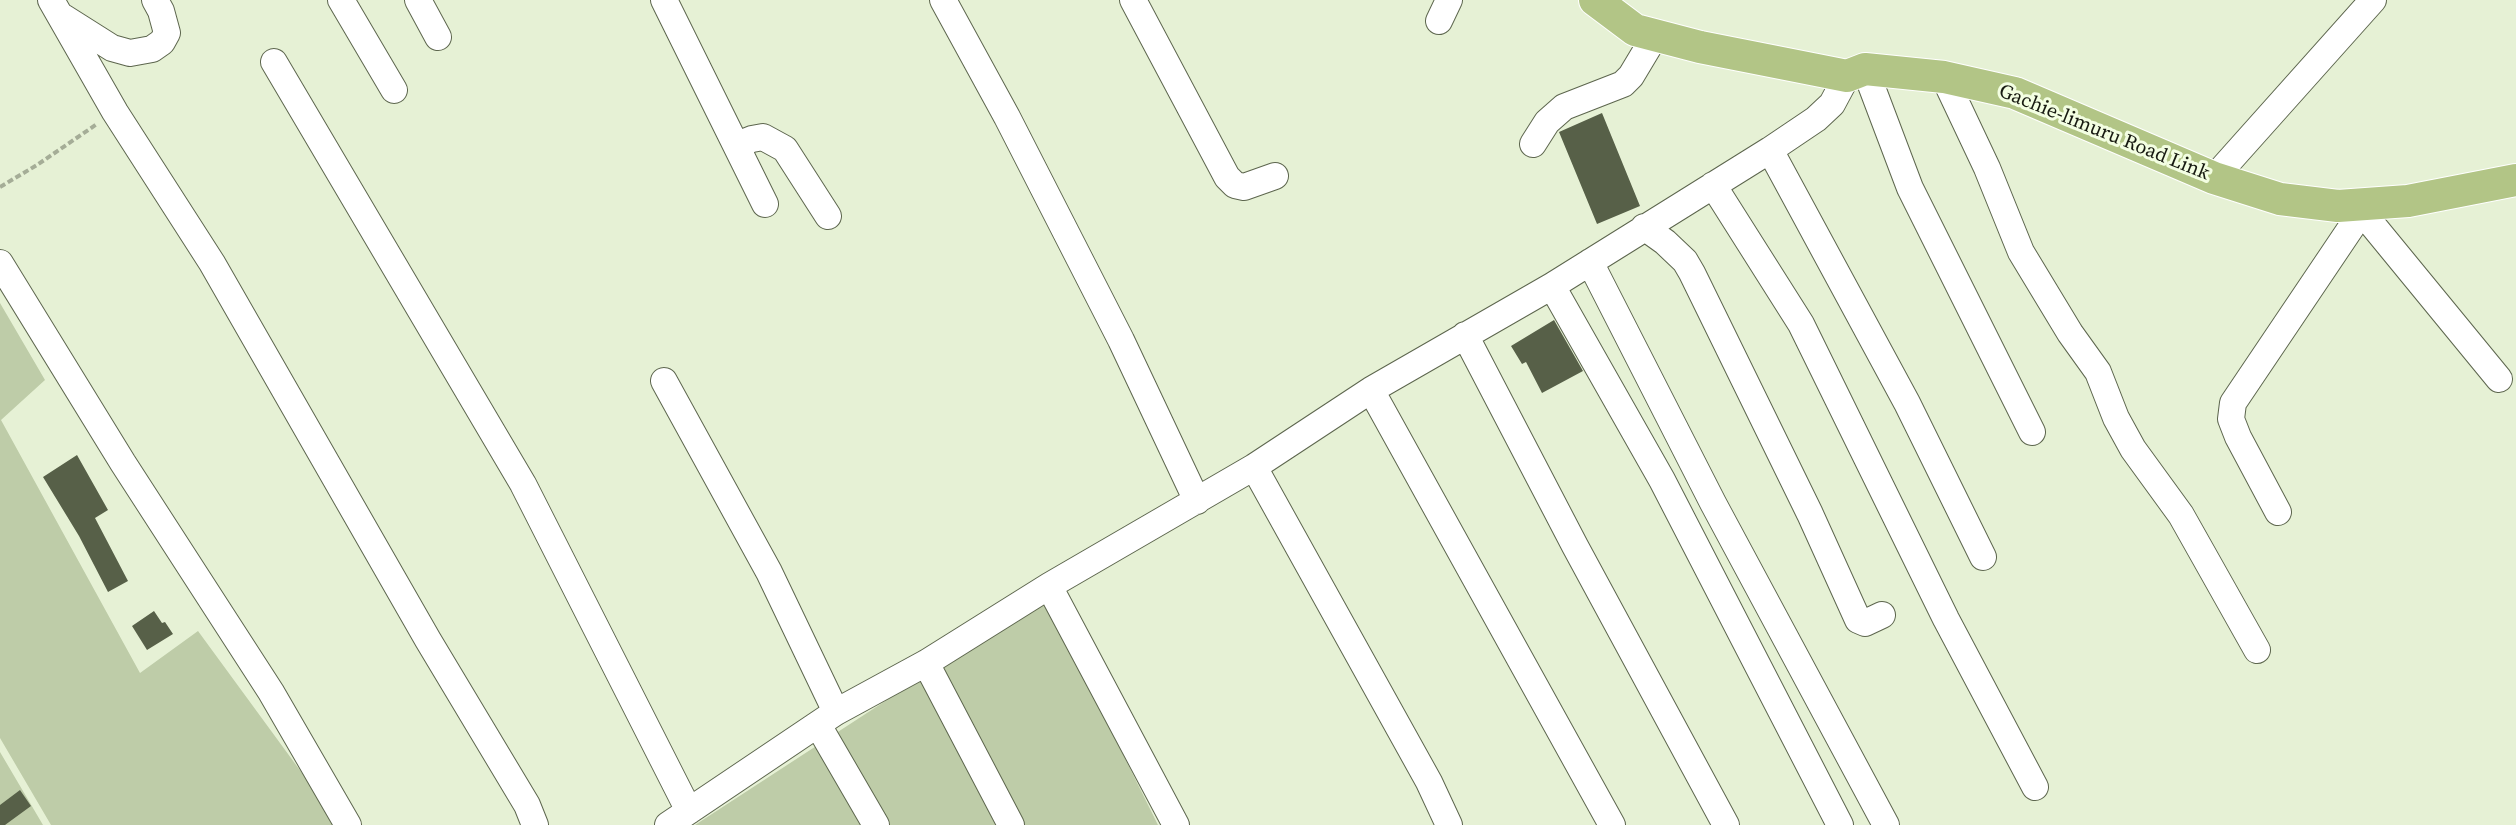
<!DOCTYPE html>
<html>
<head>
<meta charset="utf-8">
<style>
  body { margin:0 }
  canvas { display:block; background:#e6f1d5 }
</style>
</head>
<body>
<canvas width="2516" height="825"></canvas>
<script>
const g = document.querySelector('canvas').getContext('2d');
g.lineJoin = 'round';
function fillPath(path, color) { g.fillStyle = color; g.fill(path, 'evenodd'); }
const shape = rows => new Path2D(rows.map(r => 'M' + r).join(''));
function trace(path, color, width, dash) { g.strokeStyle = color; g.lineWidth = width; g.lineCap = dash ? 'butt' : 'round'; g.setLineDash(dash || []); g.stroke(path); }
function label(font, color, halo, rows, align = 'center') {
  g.font = font + ' "Source Serif 4",serif'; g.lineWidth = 6; g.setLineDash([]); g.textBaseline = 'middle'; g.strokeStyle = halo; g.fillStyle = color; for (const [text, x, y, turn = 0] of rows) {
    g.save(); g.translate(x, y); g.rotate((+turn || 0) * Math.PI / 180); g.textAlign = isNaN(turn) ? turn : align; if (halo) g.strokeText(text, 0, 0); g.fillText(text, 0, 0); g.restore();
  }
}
fillPath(shape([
  [0,303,45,380,1,420,140,673,198,631,340,825,51,825,0,738],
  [1045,597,1158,825,695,825],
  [0,752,43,825,0,825]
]), '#becca8');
fillPath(shape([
  [1602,113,1640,206,1597,224,1559,132],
  [1554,320,1583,371,1542,393,1526,362,1522,364,1511,346],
  [77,455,108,510,95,518,128,581,108,592,79,536,43,477],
  [154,611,162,623,165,622,173,634,147,650,132,626],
  [20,790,31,806,5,825,0,825,0,805]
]), '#576048');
const minor = shape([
  [51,0,115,112,212,263,428,640,527,805,535,825],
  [341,0,394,90],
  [418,0,438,37],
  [664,0,765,204],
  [943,0,1007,117,1121,340,1197,501],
  [1133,0,1227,177,1235,185,1244,187,1275,176],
  [63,17,112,48,130,53,152,49,162,42,167,33,161,11,155,0],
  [1439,21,1449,0],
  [274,62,523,484,689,811],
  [1865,69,1910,188,2032,432],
  [1944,77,1987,168,2021,252,2070,333,2098,372,2116,418,2133,449,2181,515,2257,650],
  [1533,144,1547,122,1564,107,1623,84,1631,76,1655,36],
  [737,145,752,139,763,137,785,149,828,216],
  [1770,150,1907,403,1983,557],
  [2214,178,2373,0],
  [1713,185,1801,324,1946,619,2035,787],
  [2362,212,2499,379],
  [1644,227,1665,242,1685,261,1692,273,1810,514,1858,620,1865,623,1882,615],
  [1590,262,1713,503,1886,825],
  [0,263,123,463,271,692,348,825],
  [1552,286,1662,480,1840,825],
  [1465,335,1575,546,1726,825],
  [664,381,769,572,836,712],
  [1371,390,1612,825],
  [1254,467,1429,782,1449,825],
  [2278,512,2238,437,2231,419,2233,403,2367,204],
  [1049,586,1176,825],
  [926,663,1011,825],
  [818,725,876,825],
  [668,825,836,712,926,663,1049,586,1254,467,1371,390,1552,286,1770,150,1816,119,1832,104,1847,76]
]);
const major = shape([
  [1595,0,1635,30,1700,47,1847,76,1865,69,1944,77,2015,93,2214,178,2280,199,2338,206,2408,201,2516,180]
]);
trace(minor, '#5d664e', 28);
trace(major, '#fff', 34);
trace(shape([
  [0,187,37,165,97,124]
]), '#a5ad97', 4, [6, 3]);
trace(minor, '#fff', 26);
trace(major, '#b2c586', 32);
label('20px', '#171a11', '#f3fee2', [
  ["Gachie-limuru Road Link",2104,133,22]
]);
</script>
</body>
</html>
